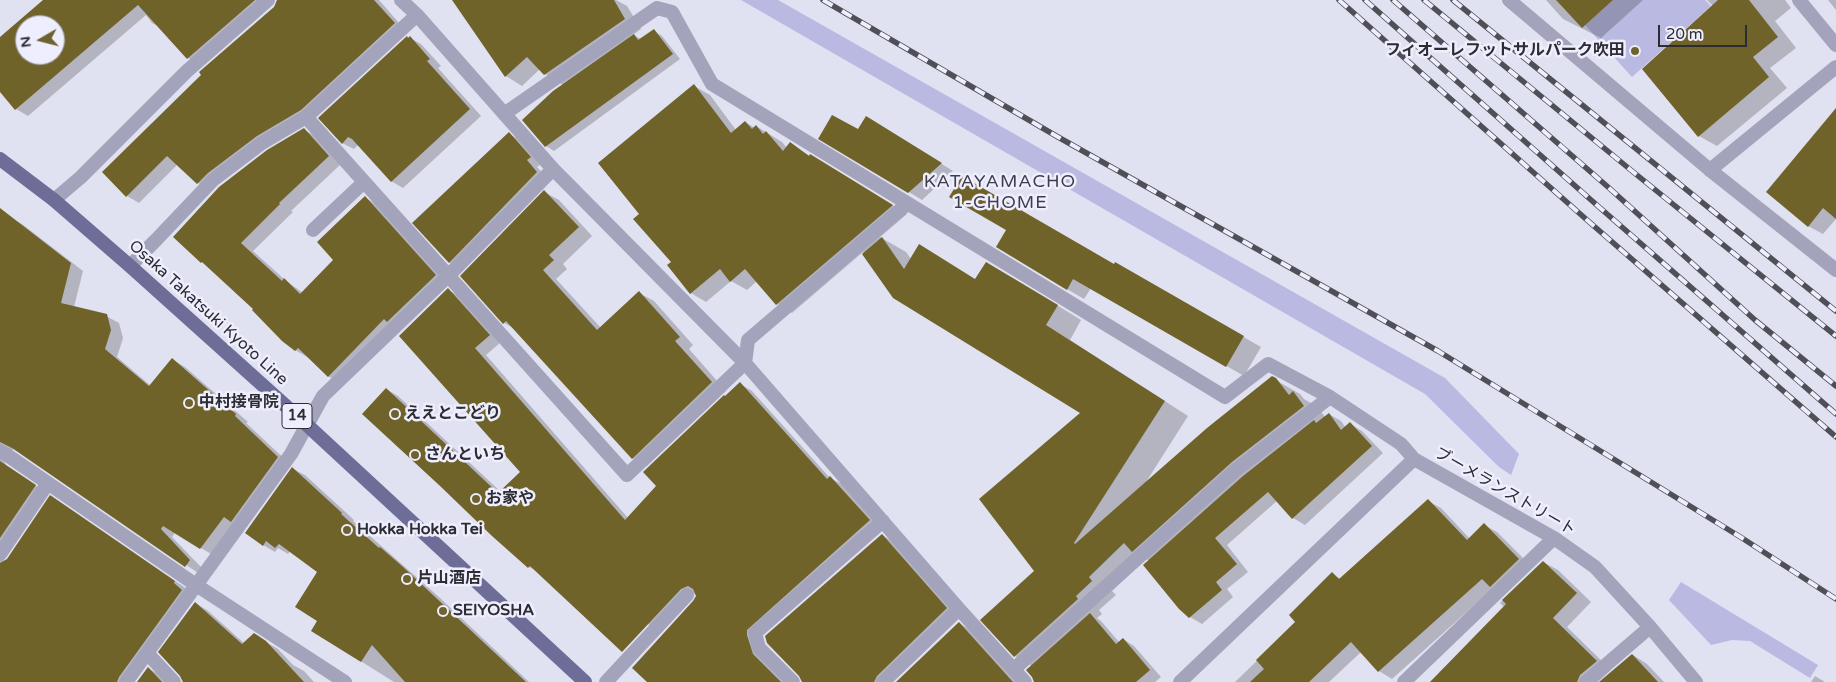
<!DOCTYPE html>
<html>
<head>
<meta charset="utf-8">
<style>
  body { margin:0 }
  #map { position:relative; width:1836px; height:682px; overflow:hidden; background:#e0e1f1; font-family:"Varela Round",sans-serif }
  canvas { display:block }
  .north { position:absolute; left:15px; top:15px; width:50px; height:50px; box-sizing:border-box; background:#eeeefe; border:1px solid #a0a0ac; border-radius:50%; rotate:262deg; font-size:14px; font-weight:700; line-height:20px; text-align:center; color:#2c2c32 }
  .north::after { content:''; display:block; margin:auto; width:18px; height:22px; background:#6e6330; clip-path:polygon(50% 0,100% 100%,50% 72%,0 100%) }
  .scale { position:absolute; left:1658px; top:25px; width:89px; height:22px; box-sizing:border-box; border:2px solid #2c2c32; border-top:0; padding-left:6px; font-size:15px; line-height:18px; white-space:nowrap; color:#2c2c32; -webkit-text-stroke:4px #eeeefe; paint-order:stroke }
</style>
</head>
<body>
<div id="map">
<canvas width="1836" height="682"></canvas>
<div class="north">N</div>
<div class="scale">20 m</div>
</div>
<script>
const g = document.querySelector('canvas').getContext('2d');
g.lineJoin = 'round';
function fillPath(path, color) { g.fillStyle = color; g.fill(path, 'evenodd'); }
const shape = rows => new Path2D(rows.map(r => 'M' + r).join(''));
function trace(path, color, width, dash) { g.strokeStyle = color; g.lineWidth = width; g.lineCap = dash ? 'butt' : 'round'; g.setLineDash(dash || []); g.stroke(path); }
function label(font, color, halo, rows, align = 'center') {
  g.font = font + ' "Varela Round","Noto Sans JP",sans-serif'; g.lineWidth = 5; g.setLineDash([]); g.textBaseline = 'middle'; g.strokeStyle = halo; g.fillStyle = color; for (const [text, x, y, turn = 0] of rows) {
    g.save(); g.translate(x, y); g.rotate((+turn || 0) * Math.PI / 180); g.textAlign = isNaN(turn) ? turn : align; if (halo) g.strokeText(text, 0, 0); g.fillText(text, 0, 0); g.restore();
  }
}
fillPath(shape([
  [741,0,778,0,1445,378,1519,454,1511,475,1499,467,1425,394],
  [1613,0,1705,0,1711,6,1632,77,1585,25],
  [1681,582,1818,665,1810,678,1750,641,1732,640,1711,645,1669,600]
]), '#bab9e2');
fillPath(shape([
  [45,0,275,0,200,65,188,58,160,27,152,23,146,15,28,116,16,109,0,90,0,39],
  [25,25,55,25,55,55,25,55],
  [277,0,379,0,406,31,210,190,198,183,178,164,139,203,127,196,203,75,275,7],
  [453,0,616,0,627,6,641,29,633,35,641,39,654,31,662,36,680,59,554,151,546,146,563,85,545,74,540,69,522,86,506,76],
  [1546,0,1643,0,1601,38,1563,19],
  [1707,0,1785,0,1791,8,1775,21,1796,48,1770,68,1787,88,1717,146,1699,136,1713,6],
  [1828,0,1836,0,1836,10],
  [410,38,421,44,441,66,438,68,481,116,403,188,391,181,358,145,354,149,342,143],
  [694,86,710,95,736,130,745,122,755,128,756,126,782,142,787,148,790,144,907,214,880,237,906,252,911,259,976,280,1011,277,1081,320,1070,340,1188,416,1146,482,1272,378,1300,394,1304,399,1318,407,1325,417,1329,414,1341,421,1346,428,1350,424,1362,431,1383,453,1305,525,1293,518,1278,500,1227,545,1248,572,1227,589,1233,597,1202,624,1190,617,1150,561,1146,559,1112,591,1116,595,1099,610,1102,614,1097,618,1101,621,1119,642,1123,639,1134,646,1161,677,1155,682,1034,682,1032,666,1015,656,1036,571,1082,413,894,298,863,252,792,313,777,304,757,281,747,290,731,281,706,302,691,293,673,262,641,214],
  [1836,108,1836,219,1823,234,1808,226],
  [879,125,953,171,922,200,820,138],
  [304,130,318,137,341,164,291,211,293,212,253,251,285,280,303,293,335,260,366,198,379,206,448,283,341,384,328,376,309,358,295,350,255,309,174,237],
  [509,134,520,140,541,164,537,167,547,178,460,268,449,262],
  [544,192,559,200,592,236,563,264,567,269,556,279,601,328,639,293,654,301,693,345,689,349,726,391,647,466,632,458,515,329,504,323],
  [0,215,9,217,22,224,83,271,74,307,106,316,119,323,123,338,117,357,151,386,173,360,185,367,248,422,246,423,290,464,213,555,175,533,172,537,202,568,198,573,19,451,14,449,5,453,3,459,7,467,47,493,5,556,3,563,8,560,63,504,187,589,132,682,0,682],
  [1008,230,1114,266,1115,264,1261,347,1244,376,1091,288,1084,299,1067,289],
  [448,290,460,296,501,342,486,355,628,518,658,486,725,397,740,384,752,391,830,478,842,484,881,528,758,637,785,682,649,682,695,602,697,593,693,595,660,630,529,567,386,389,398,396,501,492,522,472],
  [293,469,305,475,354,520,353,521,440,598,529,682,394,682,313,631,319,621,318,572,290,551,288,554,278,548,275,552,263,545],
  [1428,501,1441,508,1470,539,1484,525,1497,532,1532,567,1490,591,1392,679,1379,671,1361,652,1329,682,1235,682,1297,622,1332,574,1341,579],
  [882,535,894,542,958,616,889,682,802,682],
  [1543,562,1558,570,1591,602,1567,627,1611,670,1598,682,1431,682,1504,607,1500,603],
  [195,603,207,610,245,644,266,642,278,649,293,665,304,671,314,682,183,682],
  [959,623,970,630,1018,682,897,682],
  [1633,655,1647,664,1664,682,1601,682],
  [148,668,160,675,166,682,138,682],
  [1815,676,1825,682,1811,682]
]), '#0003');
fillPath(shape([
  [43,0,255,0,187,59,138,5,15,110,0,92,0,37],
  [25,25,55,25,55,55,25,55],
  [277,0,374,0,395,23,301,110,257,136,208,173,197,184,167,156,126,197,102,172,201,75,199,72,274,7],
  [452,0,614,0,625,19,544,75,527,57,505,77],
  [1556,0,1613,0,1582,28],
  [1718,0,1749,0,1778,37,1753,57,1769,77,1698,137,1642,69],
  [654,29,673,54,545,147,522,120,553,91,634,34,638,40],
  [407,36,408,38,410,36,430,59,427,61,470,109,391,182,352,139,348,137,342,144,318,118],
  [694,84,731,133,745,121,752,129,756,125,763,134,766,131,783,151,790,142,809,156,810,154,893,205,776,305,745,269,730,282,720,269,690,294,667,265,671,262,633,219,639,214,598,163],
  [1836,108,1836,219,1823,208,1808,227,1766,192],
  [832,115,858,129,866,116,942,163,908,193,818,139],
  [304,128,329,156,279,203,280,204,241,243,282,281,284,278,300,294,333,260,317,242,365,196,436,275,387,322,384,319,328,377,298,348,295,351,282,341,252,310,253,309,202,262,201,263,173,237,219,187,267,150],
  [509,132,531,157,527,160,537,172,449,263,412,223],
  [962,176,1114,264,1115,262,1244,336,1226,367,1073,279,1067,290,996,247,1006,230,949,197],
  [544,190,579,227,549,255,554,260,543,270,597,330,639,291,680,337,675,341,712,382,632,459,506,321,503,324,460,276],
  [0,208,71,263,61,303,107,314,111,330,105,349,149,386,172,358,236,414,235,416,278,457,231,522,224,517,200,549,163,526,161,529,190,560,185,567,12,448,0,442],
  [882,237,904,269,919,244,975,279,986,262,1058,305,1046,325,1165,401,1074,543,1075,544,1207,428,1272,376,1276,378,1289,395,1293,391,1304,406,1232,462,1132,552,1124,543,1089,577,1092,581,1076,596,1078,599,1014,657,980,620,1034,571,979,499,1080,413,893,298,862,254],
  [448,288,490,335,475,348,625,520,656,486,643,472,724,395,725,396,740,382,827,479,830,476,870,520,747,630,747,635,753,654,781,682,647,682,632,668,693,601,696,596,693,589,688,586,681,589,622,652,530,566,528,568,492,536,439,485,362,414,386,388,498,493,520,472,399,336],
  [1329,413,1341,430,1350,422,1372,446,1292,519,1268,492,1215,538,1237,564,1216,582,1222,590,1189,618,1179,609,1143,565,1243,476,1314,420,1316,423],
  [0,461,36,485,0,538],
  [292,467,342,513,341,514,379,548,380,547,402,566,526,682,405,682,372,645,361,662,311,631,317,621,295,607,317,572,279,544,275,548,266,541,263,546,245,533],
  [50,495,175,581,174,583,182,590,119,677,117,682,0,682,0,563,7,559],
  [1428,499,1467,540,1484,523,1519,559,1490,587,1482,579,1378,672,1351,642,1309,682,1250,682,1264,669,1256,660,1295,622,1289,615,1332,572,1339,579],
  [882,534,947,608,877,676,874,682,802,682,799,676,767,643,765,636],
  [1543,561,1577,593,1553,618,1597,661,1580,675,1577,682,1430,682,1506,604,1502,600],
  [195,602,242,644,254,633,266,641,304,682,183,682,180,676,158,652],
  [1090,613,1116,644,1123,638,1150,670,1136,682,1034,682,1032,677,1026,670],
  [959,622,1013,682,896,682],
  [1632,654,1658,682,1599,682],
  [148,667,162,682,137,682]
]), '#6f632a');
trace(shape([
  [401,0,417,15,553,169,745,363,959,609,1025,682],
  [1509,0,1710,170,1836,270],
  [1799,0,1836,45],
  [504,114,657,8,672,12,712,84,1225,397,1268,364,1330,397,1401,444,1414,459,1554,538,1595,567,1650,627,1696,682],
  [306,117,627,475,745,363,748,340,907,204],
  [54,200,81,177,187,71,268,0],
  [313,230,364,182],
  [130,266,156,240,213,180,262,143,306,117,417,15],
  [0,451,7,455,196,585,345,682],
  [0,554,48,483],
  [147,653,174,682],
  [1014,669,1237,469,1330,397],
  [126,682,291,454,323,396,448,276,553,169],
  [606,682,687,595],
  [793,682,759,648,755,633,883,521],
  [883,682,959,609],
  [1180,682,1414,459],
  [1404,682,1554,538],
  [1586,682,1650,627]
]), '#a3a3bb', 14);
trace(shape([
  [1710,170,1836,67]
]), '#a3a3bb', 14);
trace(shape([
  [0,159,54,200,130,266,307,425,585,682]
]), '#6e6d98', 14);
const rail = shape([
  [823,0,1058,137,1438,351,1742,538,1836,599],
  [1339,0,1587,220,1836,437],
  [1365,0,1599,207,1836,414],
  [1393,0,1608,187,1755,320,1836,386],
  [1424,0,1632,171,1836,336],
  [1453,0,1836,311]
]);
trace(rail, '#4f4f57', 5.5);
trace(rail, '#eeeefe', 4, [11]);
for (const [x, y, r, color] of [
  [1635,51,5,"#6e6330"],
  [189,403,5,"#6e6330"],
  [395,414,5,"#6e6330"],
  [415,455,5,"#6e6330"],
  [476,499,5,"#6e6330"],
  [347,530,5,"#6e6330"],
  [407,579,5,"#6e6330"],
  [443,611,5,"#6e6330"]
]) { const dot = new Path2D(); dot.arc(x, y, r, 0, 2 * Math.PI); g.fillStyle = color; g.fill(dot); trace(dot, '#eeeefe', 2); }
for (const [x, y, w] of [
  [297,416,30]
]) { const box = new Path2D(); box.roundRect(x - w / 2, y - 12.5, w, 25, 4); g.fillStyle = '#eeeefe'; g.fill(box); trace(box, '#2c2c32', 1); }
label('bold 15px', '#2c2c32', null, [
  ["14",297,416]
]);
label('bold 16px', '#2c2c32', '#eeeefe', [
  ["フィオーレフットサルパーク吹田",1625,51,"right"],
  ["中村接骨院",199,403],
  ["ええとこどり",405,414],
  ["さんといち",425,455],
  ["お家や",486,499],
  ["Hokka Hokka Tei",357,530],
  ["片山酒店",417,579],
  ["SEIYOSHA",453,611]
], 'left');
label('16px', '#2c2c32', '#eeeefe', [
  ["Osaka Takatsuki Kyoto Line",208,313,42],
  ["ブーメランストリート",1505,492,30]
]);
g.letterSpacing = '1px';
label('18px', '#3e3e4b', '#eeeefe', [
  ["KATAYAMACHO",1000,182],
  ["1-CHOME",1000,203]
]);
g.letterSpacing = '0px';
</script>
</body>
</html>
